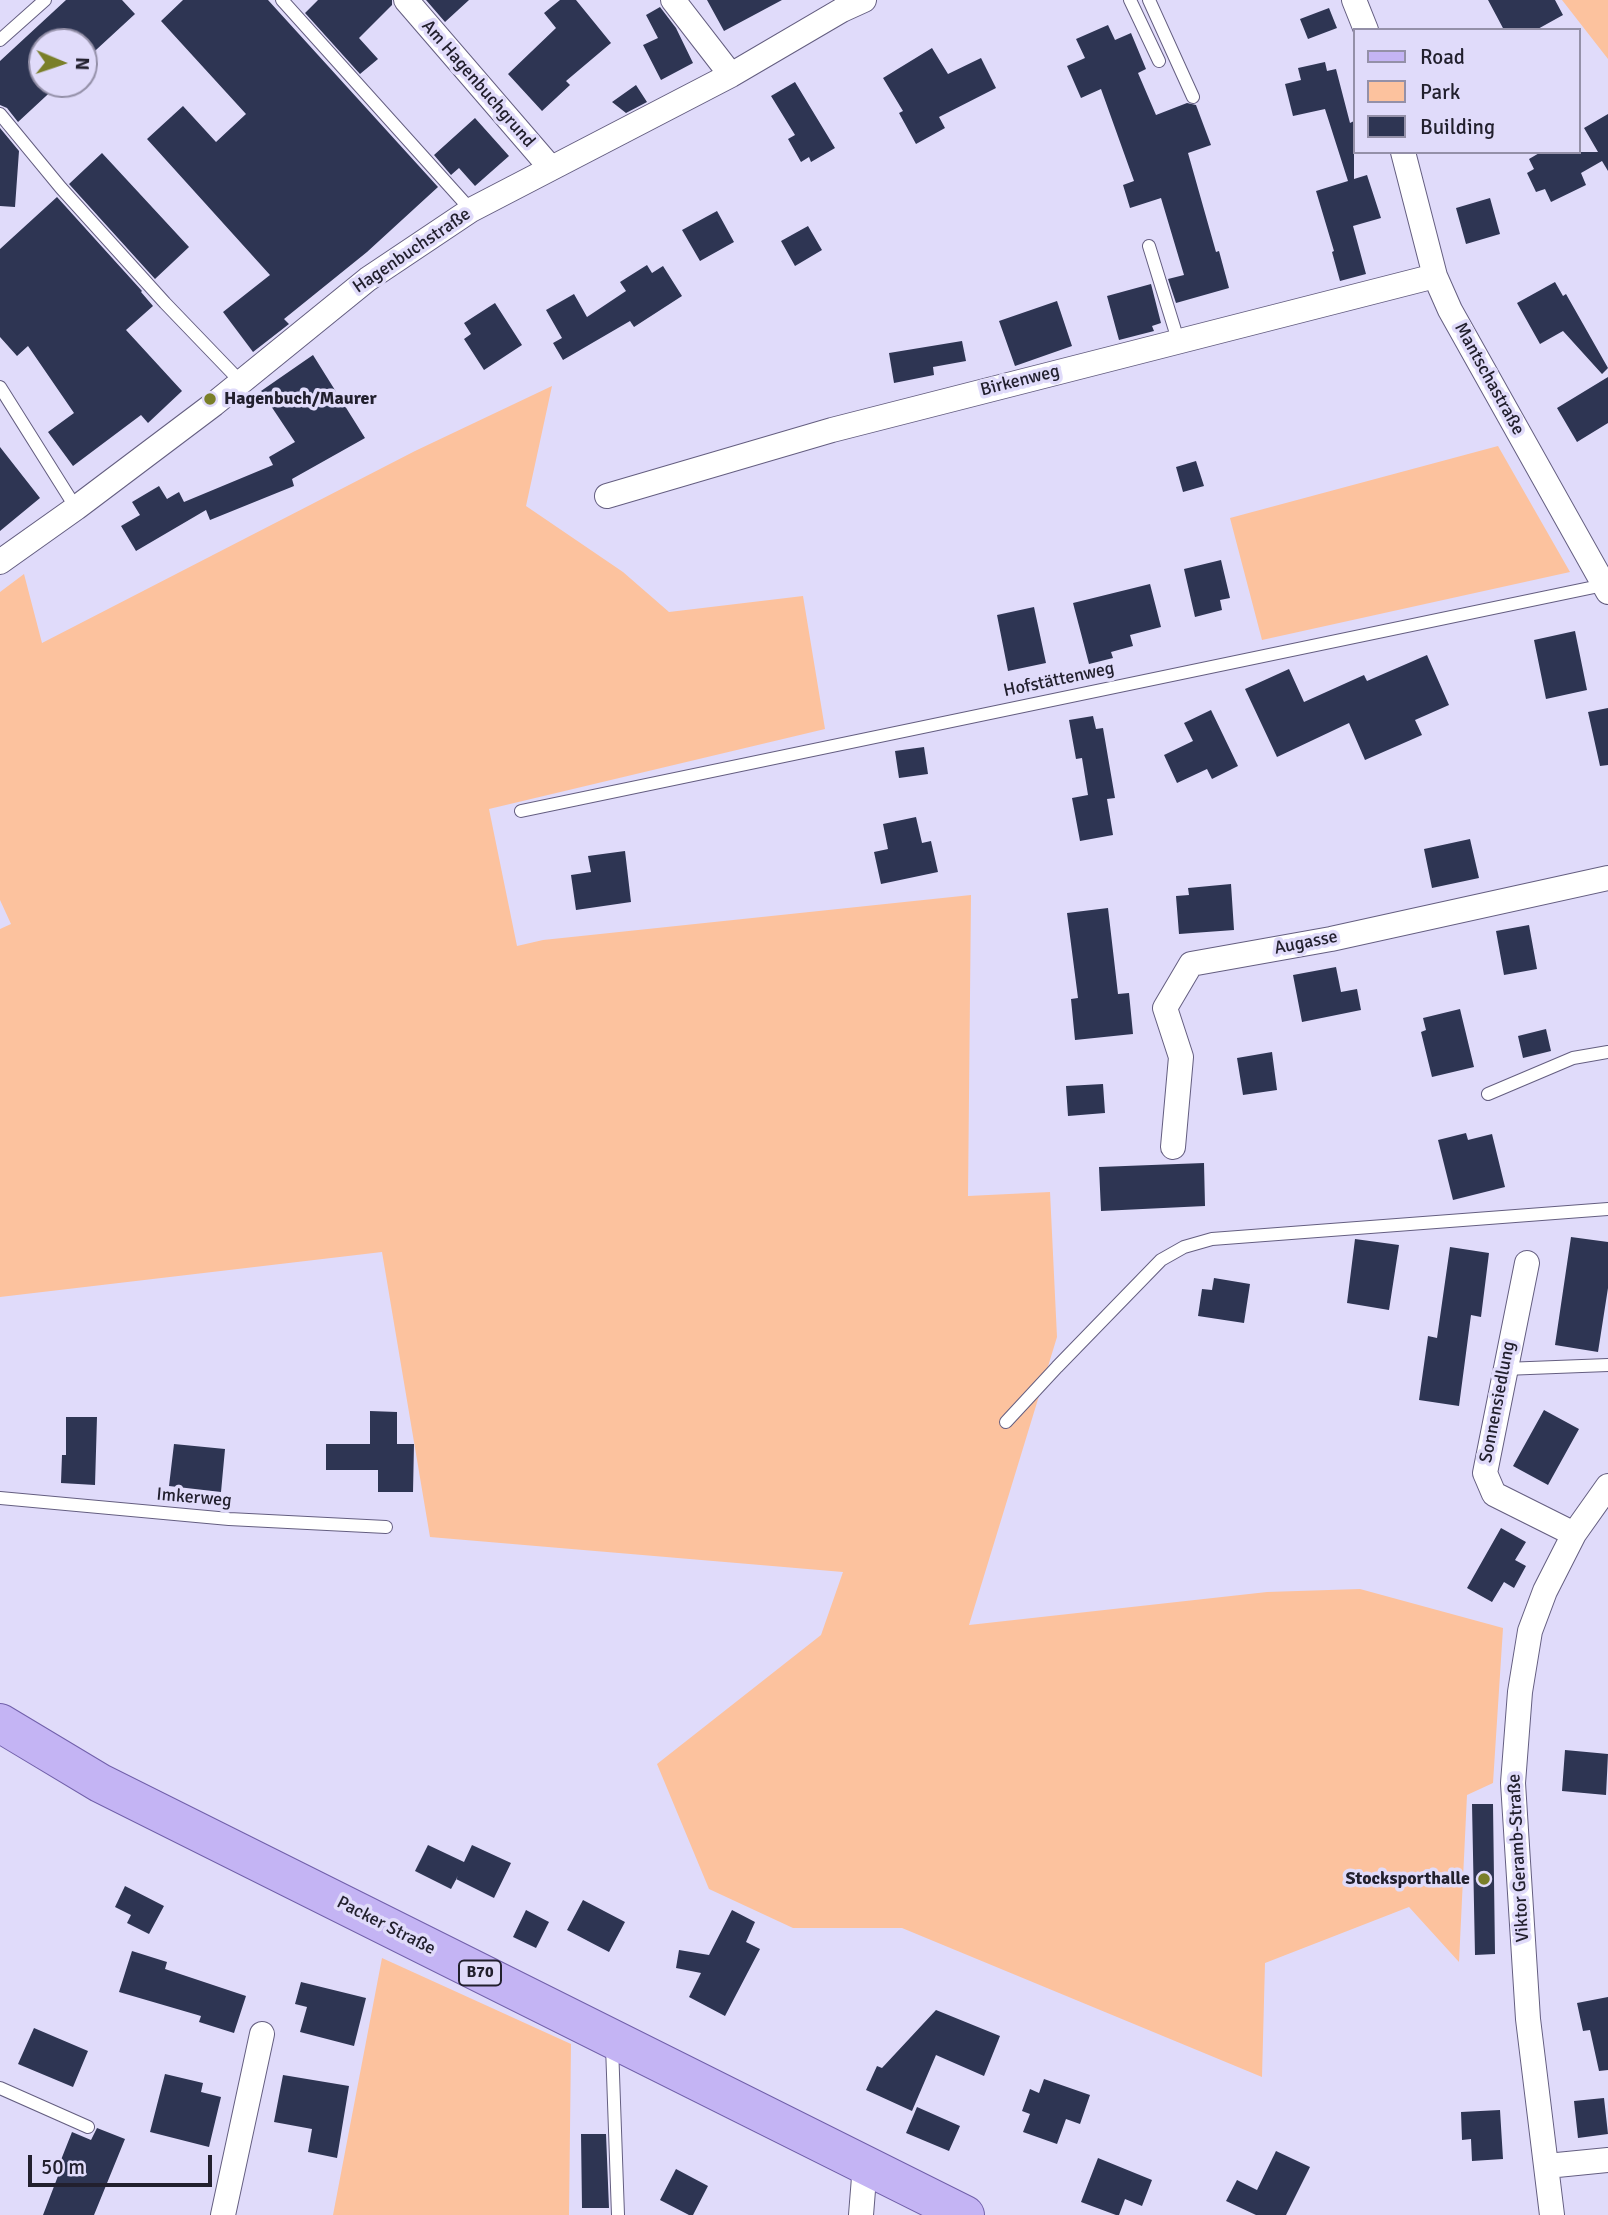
<!DOCTYPE html>
<html>
<head>
<meta charset="utf-8">
<style>
  body { margin:0 }
  #map { position:relative; width:1608px; height:2215px; overflow:hidden; background:#e0dbfa; font-family:Signika,sans-serif }
  canvas { display:block }
  .legend { position:absolute; left:1353px; top:28px; width:228px; height:126px; box-sizing:border-box; background:#e0dbfa; border:2px solid #9490a8; margin:0; padding:9px 12px; list-style:none; font-size:21px; color:#22202e }
  .legend li { display:flex; align-items:center; gap:14px; height:35px }
  .legend b { width:35px; border:2px solid #9490a8 }
  .north { position:absolute; left:28px; top:28px; width:70px; height:70px; box-sizing:border-box; background:#e0dbfa; border:2px solid #9490a8; border-radius:50%; rotate:92deg; font-size:19px; font-weight:700; line-height:28px; text-align:center; color:#22202e }
  .north::after { content:''; display:block; margin:auto; width:24px; height:32px; background:#7a7f29; clip-path:polygon(50% 0,100% 100%,50% 72%,0 100%) }
  .scale { position:absolute; left:28px; top:2155px; width:184px; height:32px; box-sizing:border-box; border:4px solid #22202e; border-top:0; padding-left:9px; font-size:21px; line-height:24px; white-space:nowrap; color:#22202e; -webkit-text-stroke:5px #e0dbfa; paint-order:stroke }
</style>
</head>
<body>
<div id="map">
<canvas width="1608" height="2215"></canvas>
<ul class="legend">
<li><b style="height:9px;background:#c4b4f4"></b>Road</li>
<li><b style="height:19px;background:#fcc29e"></b>Park</li>
<li><b style="height:19px;background:#2e3553"></b>Building</li>
</ul>
<div class="north">N</div>
<div class="scale">50 m</div>
</div>
<script>
const g = document.querySelector('canvas').getContext('2d');
g.lineJoin = 'round';
function fillPath(path, color) { g.fillStyle = color; g.fill(path, 'evenodd'); }
const shape = rows => new Path2D(rows.map(r => 'M' + r).join(''));
function trace(path, color, width, dash) { g.strokeStyle = color; g.lineWidth = width; g.lineCap = dash ? 'butt' : 'round'; g.setLineDash(dash || []); g.stroke(path); }
function label(font, color, halo, rows, align = 'center') {
  g.font = font + ' Signika,sans-serif'; g.lineWidth = 7; g.setLineDash([]); g.textBaseline = 'middle'; g.strokeStyle = halo; g.fillStyle = color; for (const [text, x, y, turn = 0] of rows) {
    g.save(); g.translate(x, y); g.rotate((+turn || 0) * Math.PI / 180); g.textAlign = isNaN(turn) ? turn : align; if (halo) g.strokeText(text, 0, 0); g.fillText(text, 0, 0); g.restore();
  }
}
fillPath(shape([
  [1562,0,1608,0,1608,59],
  [552,386,526,506,623,572,669,612,803,596,825,729,489,809,517,946,543,940,971,895,968,1196,1050,1192,1057,1337,969,1625,1267,1592,1360,1589,1503,1628,1493,1783,1467,1795,1459,1962,1409,1907,1265,1963,1262,2077,902,1928,793,1928,709,1889,657,1764,821,1635,843,1572,430,1537,382,1252,0,1297,0,929,11,924,0,900,0,592,24,574,42,643,415,451],
  [1498,446,1570,572,1262,640,1230,518],
  [382,1958,571,2044,569,2215,333,2215]
]), '#fcc29e');
fillPath(shape([
  [66,0,122,0,135,14,84,61,84,42,42,42,42,84,59,84,18,122,7,108,0,105,0,61],
  [183,0,268,0,438,187,367,252,284,319,289,324,253,352,223,312,270,275,147,139,183,106,216,142,246,114,161,21],
  [318,0,392,0,392,5,359,38,378,59,360,74,305,13],
  [426,0,469,0,445,22],
  [560,0,576,0,611,43,566,81,570,85,542,111,508,74,556,28,544,13],
  [707,0,782,0,724,31],
  [1488,0,1555,0,1563,15,1536,30,1504,30],
  [660,7,676,28,693,63,661,80,643,45,658,38,646,15],
  [1329,8,1337,28,1308,39,1300,19],
  [1108,25,1115,40,1131,33,1146,69,1138,73,1156,115,1187,103,1196,105,1211,145,1188,153,1216,252,1219,251,1229,288,1176,303,1168,279,1184,275,1161,198,1130,208,1123,185,1134,181,1101,89,1081,98,1067,66,1085,58,1076,39],
  [932,48,948,74,981,58,996,88,939,117,945,128,916,144,899,113,903,111,883,78],
  [1325,62,1327,71,1336,69,1350,123,1354,121,1354,179,1367,175,1381,218,1353,226,1366,274,1340,281,1332,252,1334,251,1316,191,1348,181,1325,109,1293,116,1285,84,1301,80,1298,68],
  [795,82,835,148,811,162,809,157,801,162,788,139,795,135,771,96],
  [636,85,647,102,626,113,612,102],
  [1608,114,1608,171,1602,161,1581,173,1586,185,1551,202,1545,189,1536,192,1527,173,1534,169,1529,159,1541,152,1598,152,1584,128],
  [475,118,509,156,475,186,459,168,451,175,434,155],
  [0,128,19,151,15,207,0,206],
  [102,153,189,247,155,279,69,184],
  [57,197,142,291,141,292,153,306,126,330,182,391,148,423,141,415,73,466,48,432,74,413,28,346,17,356,0,337,0,249],
  [1490,198,1500,234,1466,244,1456,208],
  [717,211,734,242,700,261,682,230],
  [808,226,822,250,795,266,781,241],
  [647,265,652,273,663,266,682,296,634,327,630,321,563,360,553,343,562,338,546,310,574,294,587,317,626,291,620,282],
  [1555,282,1563,296,1566,294,1608,368,1602,374,1563,331,1540,344,1517,303],
  [1151,284,1161,323,1152,326,1154,331,1119,340,1107,296],
  [1057,301,1072,346,1015,366,999,321],
  [495,303,522,345,484,370,464,339,471,334,464,323],
  [962,341,966,361,933,367,934,375,894,383,889,353],
  [313,355,365,438,292,479,294,486,210,520,206,510,136,551,121,526,140,515,132,502,159,486,167,499,179,492,184,502,273,465,269,457,295,442,261,391],
  [1608,377,1608,423,1577,442,1557,408],
  [0,447,40,498,0,531],
  [1196,461,1204,486,1183,492,1176,467],
  [1221,560,1230,598,1220,600,1222,610,1195,617,1184,569],
  [1150,584,1161,627,1130,635,1133,646,1111,652,1113,658,1089,664,1073,603],
  [1034,607,1046,663,1008,671,997,615],
  [1575,631,1587,690,1546,699,1534,640],
  [1427,655,1449,705,1415,720,1422,735,1365,760,1349,723,1277,757,1245,689,1289,669,1304,702,1364,675,1367,681],
  [1608,708,1608,765,1600,766,1588,712],
  [1211,710,1238,766,1212,779,1207,769,1177,783,1164,755,1193,741,1184,723],
  [1093,716,1096,729,1103,728,1115,798,1107,799,1113,835,1080,841,1072,798,1088,795,1082,758,1076,759,1069,720],
  [924,747,928,774,899,778,895,751],
  [916,817,922,843,931,841,938,872,881,884,874,852,888,849,883,824],
  [1470,839,1479,878,1432,888,1424,849],
  [625,851,631,902,576,910,571,875,591,872,588,856],
  [1231,884,1234,930,1179,934,1176,896,1189,895,1188,888],
  [1108,908,1118,994,1129,993,1133,1034,1075,1040,1071,999,1078,998,1067,913],
  [1529,925,1537,969,1504,975,1496,931],
  [1336,967,1341,992,1357,989,1361,1010,1302,1022,1293,975],
  [1460,1009,1474,1067,1432,1077,1421,1032,1426,1030,1423,1018],
  [1546,1029,1551,1051,1523,1058,1518,1036],
  [1272,1052,1277,1090,1243,1095,1237,1058],
  [1103,1084,1105,1113,1068,1116,1066,1086],
  [1466,1133,1468,1140,1492,1134,1505,1187,1453,1200,1438,1140],
  [1204,1163,1205,1206,1101,1211,1099,1167],
  [1571,1237,1608,1242,1608,1288,1598,1352,1555,1345],
  [1355,1239,1399,1245,1389,1310,1347,1303],
  [1450,1247,1489,1253,1481,1317,1471,1315,1459,1406,1419,1400,1428,1336,1437,1338],
  [1214,1278,1250,1284,1244,1323,1198,1316,1202,1289,1212,1290],
  [1544,1410,1579,1429,1548,1485,1513,1466],
  [370,1411,397,1412,397,1444,414,1444,413,1492,378,1492,378,1470,326,1470,326,1444,370,1444],
  [66,1417,97,1417,95,1485,61,1483,62,1455,66,1455],
  [174,1444,225,1449,221,1492,169,1486],
  [1501,1528,1526,1542,1515,1560,1526,1566,1514,1588,1504,1582,1492,1602,1467,1588],
  [1565,1750,1608,1754,1606,1795,1562,1791],
  [1472,1804,1493,1804,1495,1954,1475,1955],
  [428,1845,464,1862,472,1845,511,1863,494,1898,456,1879,458,1876,451,1889,415,1871],
  [125,1886,164,1906,149,1934,127,1923,131,1915,115,1907],
  [583,1900,625,1922,609,1952,567,1930],
  [526,1910,549,1922,536,1948,513,1937],
  [732,1910,755,1922,746,1942,760,1949,725,2016,689,1997,701,1973,676,1968,679,1950,709,1955],
  [132,1951,167,1962,165,1969,246,1996,234,2033,199,2022,201,2016,119,1992],
  [301,1982,366,1998,354,2046,300,2032,307,2007,295,2004],
  [1608,1997,1608,2070,1599,2071,1590,2030,1583,2031,1577,2003],
  [936,2010,1000,2036,984,2076,936,2055,912,2111,866,2090,877,2066,882,2068],
  [34,2028,88,2051,73,2087,18,2064],
  [165,2074,203,2083,201,2092,221,2097,209,2147,150,2132],
  [283,2075,349,2086,337,2158,308,2152,312,2129,274,2122],
  [1044,2079,1090,2095,1080,2124,1066,2119,1057,2144,1023,2132,1030,2114,1022,2111,1030,2089,1039,2093],
  [1604,2098,1608,2134,1578,2138,1574,2101],
  [917,2107,960,2126,949,2151,906,2133],
  [1500,2110,1503,2159,1472,2161,1471,2139,1462,2140,1461,2112],
  [97,2128,125,2139,94,2215,43,2215,58,2176,55,2175,72,2132,91,2140],
  [581,2134,606,2134,609,2208,582,2208],
  [1276,2151,1310,2167,1286,2215,1256,2215,1226,2201,1237,2180,1257,2190],
  [1098,2158,1152,2180,1142,2206,1125,2199,1119,2215,1116,2215,1081,2202],
  [676,2169,708,2186,693,2215,689,2215,660,2200]
]), '#2e3553');
const service = shape([
  [282,0,471,210],
  [1130,0,1159,61],
  [1149,0,1193,97],
  [0,40,45,0],
  [0,114,61,188,165,303,241,382],
  [1149,246,1178,340],
  [0,387,76,508],
  [521,811,1604,585],
  [1488,1094,1573,1058,1608,1052],
  [1504,1369,1608,1365],
  [1006,1422,1057,1367,1161,1260,1184,1247,1212,1239,1608,1209],
  [0,1498,229,1519,386,1527],
  [612,2046,618,2215],
  [0,2088,88,2127]
]);
const minor = shape([
  [406,0,550,167],
  [673,0,731,75],
  [1354,0,1366,30],
  [1403,152,1435,276,1450,310,1608,592],
  [607,496,832,430,1435,276],
  [0,562,76,508,214,404,368,279,471,210,731,75,842,10,864,0],
  [1173,1147,1181,1057,1165,1008,1191,964,1331,939,1608,878],
  [1527,1263,1485,1473,1494,1494,1574,1534],
  [1547,2166,1608,2160],
  [223,2215,262,2034],
  [861,2215,865,2165],
  [1552,2215,1528,2019,1513,1783,1520,1692,1530,1631,1545,1591,1574,1534,1608,1486]
]);
const primary = shape([
  [0,1723,100,1783,965,2215]
]);
trace(service, '#645e80', 14);
trace(minor, '#645e80', 26);
trace(primary, '#7160aa', 40);
trace(service, '#fff', 12);
trace(minor, '#fff', 24);
trace(primary, '#c4b4f4', 38);
for (const [x, y, r, color] of [
  [210,399,7,"#7a7f29"],
  [1484,1879,7,"#7a7f29"]
]) { const dot = new Path2D(); dot.arc(x, y, r, 0, 2 * Math.PI); g.fillStyle = color; g.fill(dot); trace(dot, '#e0dbfa', 2.5); }
for (const [x, y, w] of [
  [480,1973,42]
]) { const box = new Path2D(); box.roundRect(x - w / 2, y - 12.5, w, 25, 5); g.fillStyle = '#e0dbfa'; g.fill(box); trace(box, '#22202e', 2); }
label('bold 16px', '#22202e', null, [
  ["B70",480,1973]
]);
label('18px', '#22202e', '#e0dbfa', [
  ["Am Hagenbuchgrund",478,84,49],
  ["Hagenbuchstraße",412,251,-34],
  ["Mantschastraße",1489,379,61],
  ["Birkenweg",1020,381,-14],
  ["Hofstättenweg",1059,680,-12],
  ["Augasse",1306,943,-11],
  ["Sonnensiedlung",1498,1402,-79],
  ["Imkerweg",194,1498,5],
  ["Viktor Geramb-Straße",1519,1858,-93],
  ["Packer Straße",386,1926,27]
]);
label('bold 18px', '#22202e', '#e0dbfa', [
  ["Hagenbuch/Maurer",224,399],
  ["Stocksporthalle",1470,1879,"right"]
], 'left');
</script>
</body>
</html>
